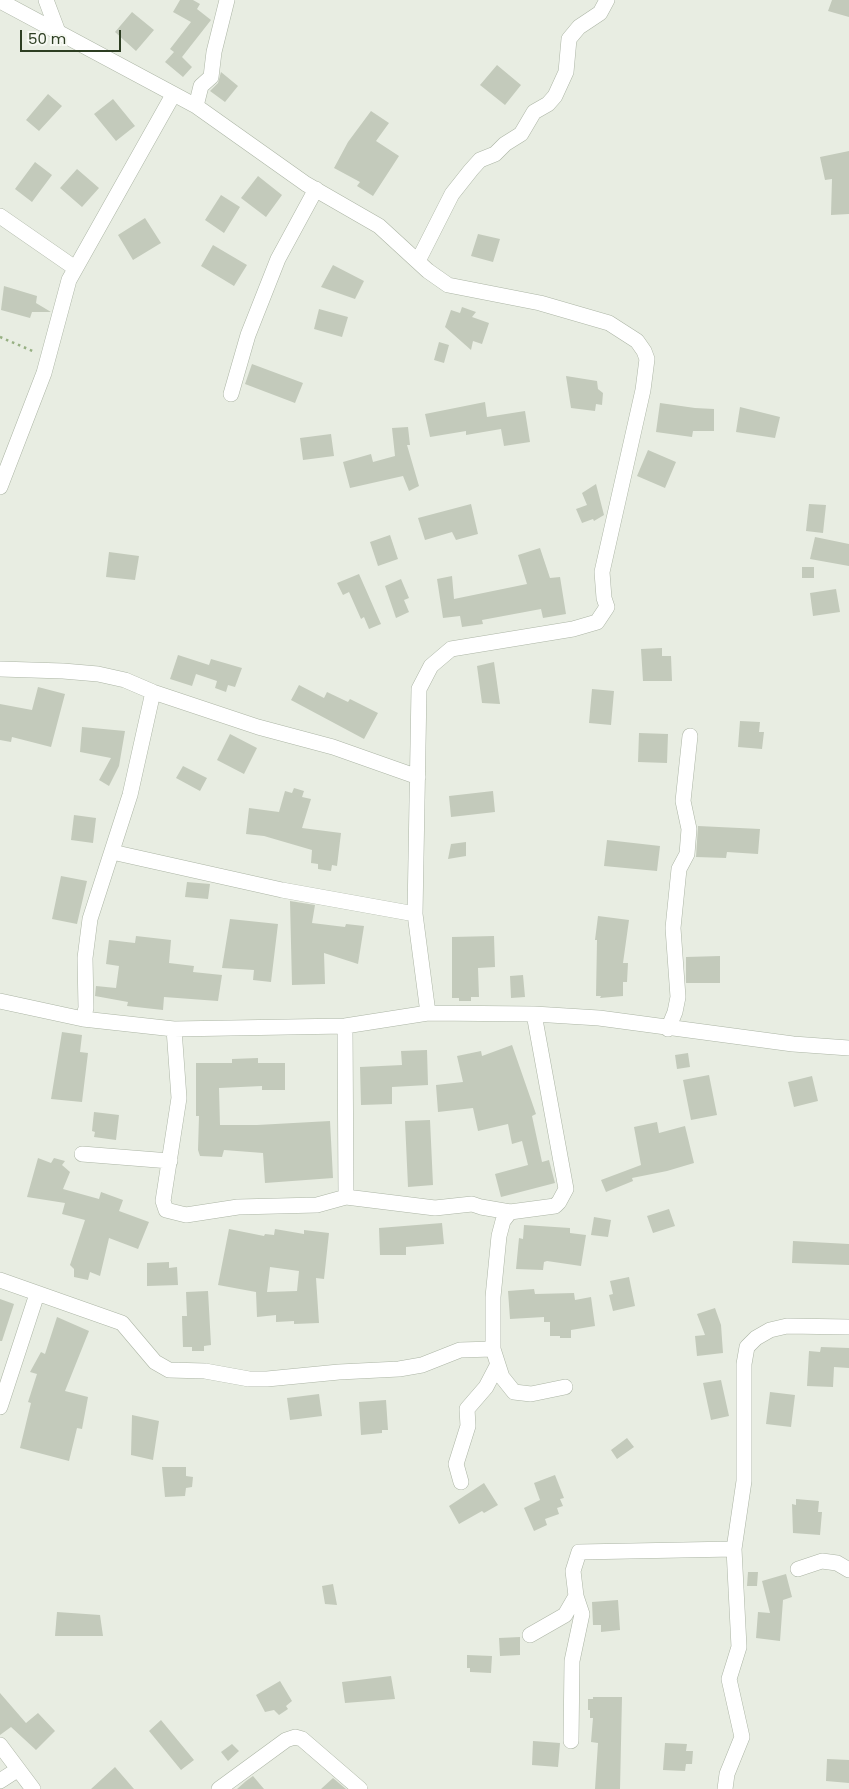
<!DOCTYPE html>
<html>
<head>
<meta charset="utf-8">
<style>
  body { margin:0 }
  #map { position:relative; width:849px; height:1789px; overflow:hidden; background:#e8ede2; font-family:Poppins,sans-serif }
  canvas { display:block }
  .scale { position:absolute; left:20px; top:30px; width:101px; height:22px; box-sizing:border-box; border:2px solid #2d3e22; border-top:0; padding-left:6px; font-size:15px; line-height:18px; white-space:nowrap; color:#2d3e22; -webkit-text-stroke:4px #f7f9f3; paint-order:stroke }
</style>
</head>
<body>
<div id="map">
<canvas width="849" height="1789"></canvas>
<div class="scale">50 m</div>
</div>
<script>
const g = document.querySelector('canvas').getContext('2d');
g.lineJoin = 'round';
function fillPath(path, color) { g.fillStyle = color; g.fill(path, 'evenodd'); }
const shape = rows => new Path2D(rows.map(r => 'M' + r).join(''));
function trace(path, color, width, dash) { g.strokeStyle = color; g.lineWidth = width; g.lineCap = dash ? 'butt' : 'round'; g.setLineDash(dash || []); g.stroke(path); }
fillPath(shape([
  [180,0,193,0,200,4,197,9,211,20,182,57,192,67,183,77,165,62,174,52,170,49,191,22,173,12],
  [832,0,849,0,849,17,828,11],
  [132,12,154,30,136,51,115,32],
  [497,65,521,85,505,105,480,85],
  [221,72,238,86,225,102,210,91,218,83],
  [48,94,62,106,39,131,26,120],
  [113,99,135,126,116,141,94,114],
  [371,111,389,123,376,141,399,156,373,196,357,186,360,182,334,168,348,142],
  [849,151,849,214,831,215,832,179,825,180,820,157],
  [35,162,52,175,32,202,15,189],
  [77,169,99,188,82,207,60,188],
  [258,176,282,195,266,217,241,198],
  [221,195,240,207,224,233,205,220],
  [145,218,161,243,133,260,118,235],
  [478,234,500,239,493,262,471,256],
  [213,245,247,265,234,286,201,266],
  [333,265,364,281,355,299,321,287],
  [4,286,37,296,36,303,51,312,32,312,30,318,1,310],
  [462,307,476,312,472,317,489,323,482,344,473,341,471,350,445,327,451,310,460,313],
  [319,309,348,317,342,337,314,329],
  [439,342,449,345,444,363,434,360],
  [252,364,303,383,295,403,245,384],
  [566,376,597,381,598,389,603,393,602,405,596,404,595,411,571,408],
  [485,402,487,417,525,411,530,442,504,446,501,429,466,435,466,431,430,437,425,414],
  [660,403,695,408,714,409,714,431,693,431,692,437,656,432],
  [740,407,780,417,775,438,736,432],
  [408,427,410,445,407,445,419,486,409,491,403,476,350,488,343,462,371,454,373,462,395,456,392,428],
  [331,434,334,456,303,460,300,438],
  [648,450,676,462,665,488,637,476],
  [596,484,604,515,594,521,593,519,582,523,576,509,587,505,582,493],
  [471,504,478,534,456,540,452,532,425,540,418,518],
  [809,504,826,505,823,533,806,531],
  [390,535,398,559,378,566,370,542],
  [815,537,849,544,849,566,810,559],
  [540,548,550,578,560,577,566,614,543,618,541,609,482,620,483,624,462,627,460,616,443,618,437,579,452,576,454,599,527,584,518,555],
  [109,552,139,556,135,580,106,577],
  [802,567,814,567,814,578,802,578],
  [359,574,381,624,369,629,364,617,361,619,349,592,343,595,337,583],
  [401,579,409,598,404,600,409,612,396,618,385,586],
  [836,589,840,612,813,616,810,593],
  [662,648,662,656,671,656,672,681,643,681,641,649],
  [178,655,209,665,211,659,242,668,235,687,228,685,226,692,215,688,217,681,196,674,192,686,170,679],
  [494,662,500,704,482,703,477,666],
  [299,685,324,698,327,692,348,702,350,699,378,713,364,739,291,700],
  [38,687,65,694,51,747,12,737,11,742,0,740,0,704,32,710],
  [592,689,614,691,611,725,589,723],
  [740,721,760,722,759,732,764,732,762,749,738,747],
  [82,727,125,731,119,766,109,786,99,780,111,758,80,752],
  [639,733,668,734,667,763,638,762],
  [230,734,257,748,244,774,217,760],
  [183,766,207,778,200,791,176,778],
  [294,788,304,791,302,797,311,799,302,828,341,833,337,866,332,865,331,871,318,869,318,864,311,863,312,850,264,836,246,834,249,808,279,812,285,791,292,793],
  [493,791,495,812,451,817,449,796],
  [74,815,96,818,93,843,71,840],
  [698,826,760,829,758,854,727,852,726,858,696,857],
  [607,840,660,846,657,871,604,866],
  [466,842,466,856,448,859,451,844],
  [61,876,87,881,77,924,52,919],
  [187,882,210,884,208,899,185,897],
  [290,901,315,905,312,923,345,927,346,924,364,926,358,964,324,953,325,984,292,985],
  [598,916,629,920,623,963,628,963,627,982,623,982,623,996,600,998,601,996,596,996,597,940,595,940],
  [230,919,278,924,271,982,253,980,254,970,222,968],
  [136,936,171,940,169,963,194,966,193,972,222,975,218,1001,164,997,163,1010,127,1006,128,1002,95,996,96,986,116,988,119,966,106,964,109,940,135,943],
  [494,936,495,967,478,968,479,997,471,997,471,1001,459,1001,459,998,452,998,452,937],
  [720,956,720,983,686,983,686,957],
  [523,975,525,997,511,998,510,976],
  [62,1032,82,1035,80,1052,88,1053,82,1102,51,1099],
  [512,1045,536,1114,532,1116,542,1162,549,1160,555,1183,501,1197,495,1174,528,1165,522,1141,512,1144,508,1124,478,1131,473,1108,438,1112,436,1085,463,1082,457,1056,481,1051,482,1056],
  [427,1050,428,1085,392,1087,392,1104,361,1105,360,1067,402,1065,401,1051],
  [688,1053,690,1067,677,1069,675,1055],
  [258,1058,258,1063,285,1063,285,1090,262,1090,262,1086,219,1088,220,1125,257,1125,330,1121,333,1178,265,1183,263,1153,224,1150,222,1157,200,1156,198,1150,199,1116,196,1116,196,1063,232,1063,232,1059],
  [709,1075,717,1115,691,1120,683,1080],
  [812,1076,818,1101,794,1107,788,1082],
  [94,1112,119,1115,116,1140,94,1137,95,1132,92,1131],
  [430,1120,433,1185,408,1187,405,1121],
  [657,1122,659,1133,685,1126,694,1163,667,1171,632,1178,633,1181,606,1192,601,1180,641,1165,634,1127],
  [38,1158,51,1163,54,1158,65,1161,62,1165,70,1172,63,1189,99,1199,101,1192,123,1200,119,1211,149,1222,138,1249,109,1238,100,1276,90,1272,88,1280,74,1277,74,1269,70,1265,85,1220,62,1214,65,1203,27,1197],
  [669,1209,675,1226,653,1233,647,1216],
  [594,1217,611,1220,608,1237,591,1235],
  [442,1223,444,1244,406,1247,406,1255,380,1255,379,1228],
  [524,1225,570,1228,570,1233,586,1235,581,1266,547,1261,544,1262,543,1270,516,1269,519,1238,523,1239],
  [229,1229,264,1236,265,1234,274,1235,275,1229,304,1234,304,1230,329,1233,324,1279,316,1278,319,1323,294,1324,294,1321,276,1322,276,1315,257,1317,256,1292,218,1285],
  [270,1267,299,1271,297,1291,267,1292],
  [793,1241,849,1244,849,1265,792,1263],
  [169,1262,169,1268,177,1267,178,1285,147,1286,147,1263],
  [629,1277,635,1306,613,1311,609,1295,613,1294,610,1281],
  [534,1289,535,1294,574,1293,575,1300,591,1297,595,1326,571,1330,571,1338,560,1338,560,1336,550,1336,550,1322,544,1322,544,1317,510,1319,508,1291],
  [208,1291,211,1345,204,1346,204,1351,192,1351,192,1347,183,1347,182,1316,187,1316,186,1292],
  [0,1299,14,1304,2,1341,0,1341],
  [715,1308,721,1325,723,1353,697,1356,695,1336,705,1335,697,1314],
  [57,1317,89,1331,65,1391,88,1397,82,1429,77,1428,69,1461,20,1448,31,1403,28,1402,37,1374,30,1372,41,1352,45,1354],
  [821,1347,849,1348,849,1368,834,1367,833,1387,807,1386,809,1351,820,1352],
  [721,1380,729,1416,711,1420,703,1383],
  [770,1392,795,1395,791,1427,766,1424],
  [319,1394,322,1416,290,1420,287,1398],
  [386,1400,388,1430,382,1430,382,1433,361,1435,359,1402],
  [132,1415,159,1421,153,1460,131,1455],
  [627,1438,634,1447,617,1459,611,1450],
  [162,1467,186,1467,186,1476,193,1477,192,1487,186,1488,185,1496,165,1497],
  [555,1475,564,1498,560,1499,563,1506,557,1508,559,1514,545,1519,547,1525,534,1531,524,1508,540,1500,534,1483],
  [484,1483,498,1505,484,1513,482,1511,459,1524,449,1506],
  [796,1499,819,1501,818,1512,822,1512,820,1535,793,1533,792,1504,796,1505],
  [748,1572,758,1572,757,1586,747,1586],
  [786,1574,792,1597,783,1600,780,1641,756,1638,758,1612,770,1613,762,1581],
  [333,1584,337,1605,325,1604,322,1586],
  [618,1600,620,1630,601,1632,601,1625,593,1625,592,1602],
  [57,1612,100,1615,103,1636,55,1636],
  [520,1637,520,1655,500,1656,499,1638],
  [467,1655,492,1656,491,1673,470,1672,470,1668,467,1668],
  [391,1676,395,1699,345,1703,342,1682],
  [280,1681,292,1701,286,1706,288,1709,279,1715,274,1710,265,1712,256,1695],
  [0,1693,26,1723,38,1713,55,1731,36,1750,11,1727,0,1735],
  [593,1697,622,1697,620,1789,595,1789,598,1743,591,1742,593,1718,590,1718,590,1710,588,1710,588,1699,593,1699],
  [161,1720,194,1760,181,1770,149,1731],
  [533,1741,560,1743,558,1767,532,1765],
  [665,1743,687,1744,686,1751,693,1751,692,1764,686,1764,685,1771,663,1770],
  [232,1744,239,1751,228,1761,221,1752],
  [827,1759,849,1760,849,1783,826,1781],
  [115,1767,134,1789,91,1789],
  [253,1776,264,1789,237,1789,246,1781],
  [333,1778,346,1789,321,1789]
]), '#c3cabb');
const minor = shape([
  [46,0,58,32],
  [0,1,196,106,306,184,379,226,428,271,448,285,540,303,609,323,637,341,644,351,647,359,643,390,602,572,604,598,607,607,597,622,573,629,451,649,431,666,419,689,415,914,428,1013],
  [196,106,201,86,211,77,214,52,227,0],
  [0,216,75,268],
  [418,261,452,194,471,170,480,160,495,154,505,144,521,134,534,112,548,104,555,96,566,72,569,39,579,27,600,13,607,0],
  [231,394,248,335,278,259,316,189],
  [0,487,44,373,69,280,173,95],
  [0,669,63,671,98,674,125,680,153,692,258,727,333,747,418,777],
  [112,852,282,890,415,914],
  [0,1001,83,1019,174,1029,345,1026,428,1013,534,1014,599,1018,793,1044,849,1048],
  [534,1014,566,1189,559,1202,555,1206,510,1212,503,1221,499,1236,493,1297,493,1349,502,1377,514,1392,531,1394,565,1387],
  [83,1019,86,1008,85,958,90,919,130,795,153,692],
  [345,1026,346,1197],
  [174,1029,179,1098,163,1201,166,1210,186,1215,238,1207,317,1205,346,1197,435,1208,472,1204,481,1207,510,1212],
  [668,1029,675,1012,678,997,673,928,679,869,687,854,689,829,683,801,690,736],
  [82,1154,170,1161],
  [0,1280,122,1323,155,1362,169,1370,205,1371,249,1379,267,1379,339,1372,399,1369,422,1365,460,1350,493,1349],
  [0,1407,37,1294],
  [461,1482,456,1464,468,1426,467,1409,486,1387,497,1366],
  [798,1569,822,1561,837,1563,849,1570],
  [530,1635,565,1615,576,1596],
  [571,1741,572,1661,582,1614,576,1596,573,1571,579,1552,734,1549],
  [0,1745,33,1789],
  [0,1781,17,1770],
  [219,1789,286,1740,295,1737,302,1739,360,1789],
  [725,1789,727,1774,742,1737,729,1679,739,1647,734,1549,744,1481,744,1364,747,1347,756,1338,770,1330,787,1326,849,1327]
]);
trace(minor, '#acb5a5', 16);
trace(shape([
  [0,337,35,352]
]), '#97b083', 2.5, [2.5, 4]);
trace(minor, '#fff', 15);
</script>
</body>
</html>
